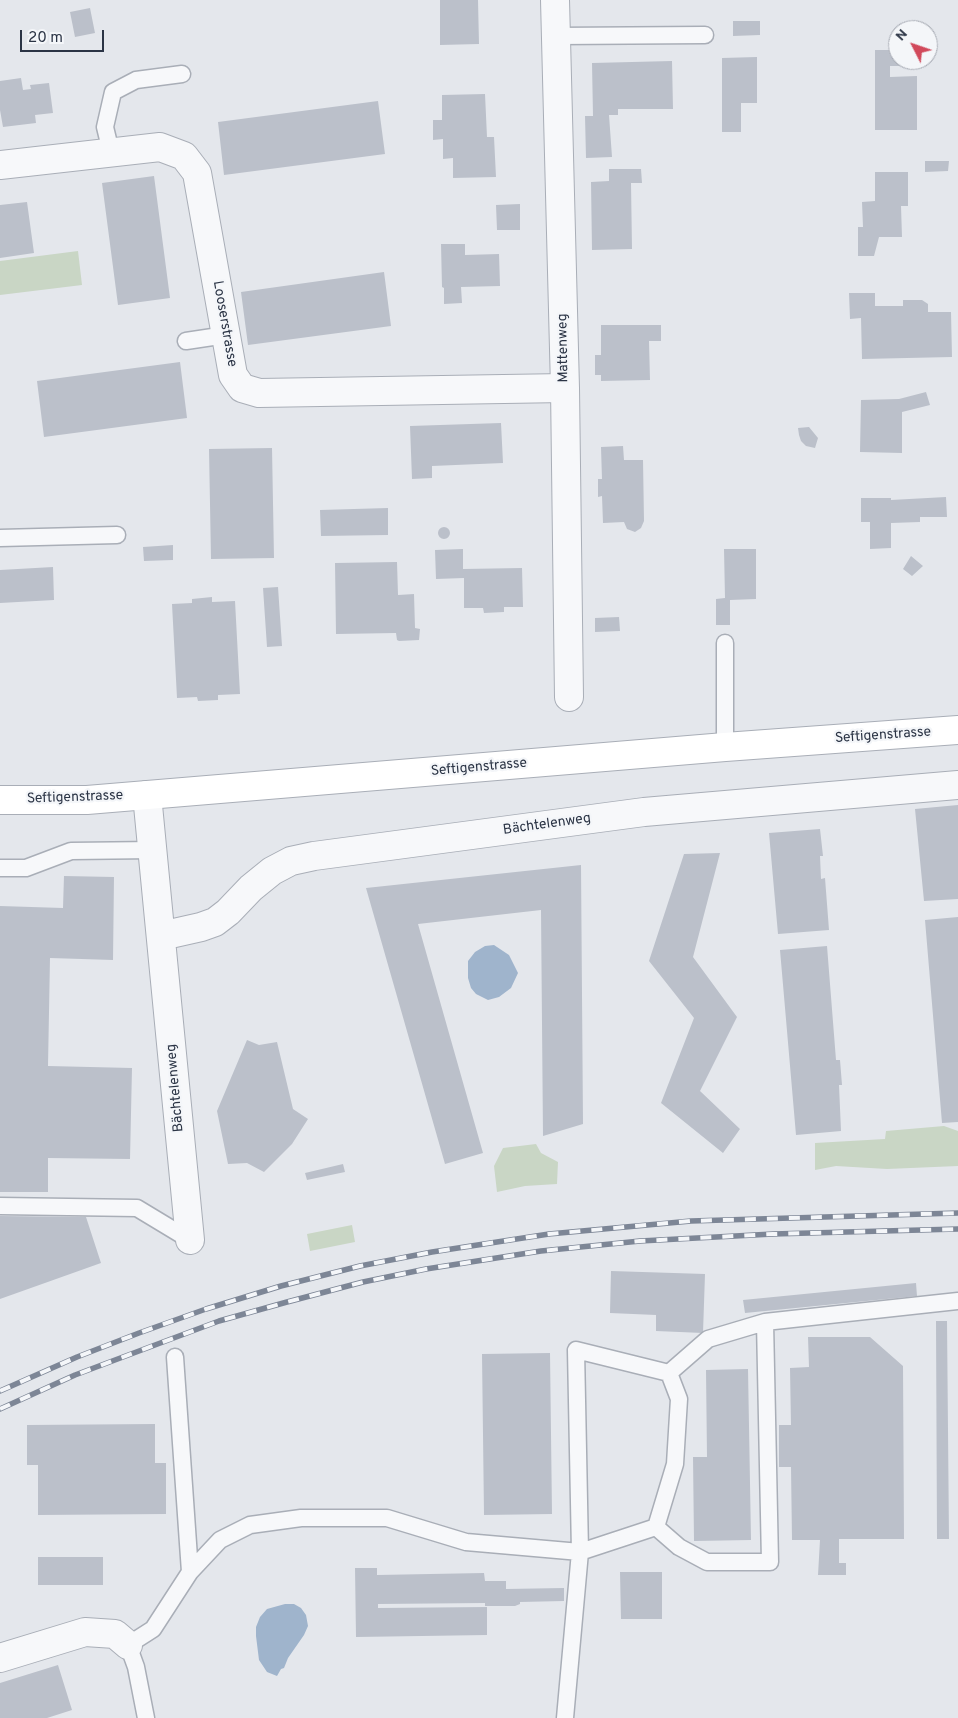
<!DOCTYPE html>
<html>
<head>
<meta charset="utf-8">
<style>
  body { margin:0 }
  #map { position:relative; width:958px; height:1718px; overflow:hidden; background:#e4e7ec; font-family:Overpass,sans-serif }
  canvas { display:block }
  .north { position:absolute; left:888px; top:20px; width:50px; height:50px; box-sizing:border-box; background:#f4f6f9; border:1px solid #a4a8b1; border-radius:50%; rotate:311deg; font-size:14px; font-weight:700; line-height:20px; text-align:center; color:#2b3445 }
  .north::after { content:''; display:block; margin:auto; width:18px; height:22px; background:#d1495b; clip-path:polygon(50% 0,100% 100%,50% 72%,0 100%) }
  .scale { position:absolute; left:20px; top:30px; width:84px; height:22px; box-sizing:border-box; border:2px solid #2b3445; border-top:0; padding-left:6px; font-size:15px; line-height:18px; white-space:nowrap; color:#2b3445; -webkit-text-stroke:4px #f4f6f9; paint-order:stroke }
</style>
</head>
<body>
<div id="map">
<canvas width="958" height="1718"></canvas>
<div class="north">N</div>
<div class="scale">20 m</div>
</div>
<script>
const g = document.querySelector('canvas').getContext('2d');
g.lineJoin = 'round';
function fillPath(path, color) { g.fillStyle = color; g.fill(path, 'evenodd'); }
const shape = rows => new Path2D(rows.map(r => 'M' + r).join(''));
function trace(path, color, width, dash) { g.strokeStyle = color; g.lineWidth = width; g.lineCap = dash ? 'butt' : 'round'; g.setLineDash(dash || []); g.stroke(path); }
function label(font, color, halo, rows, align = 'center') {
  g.font = font + ' Overpass,sans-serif'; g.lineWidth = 4.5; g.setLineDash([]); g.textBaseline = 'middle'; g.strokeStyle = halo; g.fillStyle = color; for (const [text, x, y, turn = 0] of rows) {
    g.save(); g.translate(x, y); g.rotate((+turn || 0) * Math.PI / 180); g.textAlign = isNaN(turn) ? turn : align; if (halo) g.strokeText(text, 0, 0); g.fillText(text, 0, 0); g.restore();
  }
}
fillPath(shape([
  [78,251,82,285,0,295,0,261],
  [944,1126,958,1131,958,1166,887,1169,836,1166,815,1170,815,1143,885,1139,886,1131],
  [536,1144,541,1153,558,1162,557,1184,525,1186,497,1192,494,1166,503,1148],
  [352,1225,355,1242,310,1251,307,1234]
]), '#c9d6c5');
fillPath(shape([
  [494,945,509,955,518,973,511,988,499,997,488,1000,476,994,471,988,468,978,468,961,475,952,485,946],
  [285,1604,294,1604,301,1608,306,1615,308,1626,304,1635,288,1658,284,1668,281,1669,277,1676,267,1672,259,1660,256,1636,256,1627,260,1617,267,1609]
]), '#9fb4cc');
fillPath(shape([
  [440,0,478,0,479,44,440,45],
  [90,8,95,33,75,37,70,12],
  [733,21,760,21,760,35,733,36],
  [875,50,898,50,898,60,901,60,902,66,890,66,890,77,917,76,917,130,875,130],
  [757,57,757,103,741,103,741,132,722,132,722,58],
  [672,61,673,109,618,109,618,115,609,115,612,157,586,158,585,116,593,116,592,63],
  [21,78,23,90,31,89,30,85,49,83,53,113,35,115,36,123,3,127,0,110,0,81],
  [485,94,487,137,494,137,496,177,453,178,453,158,443,159,443,139,433,140,433,120,442,120,442,95],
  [378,101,385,154,224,175,218,122],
  [925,161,949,161,948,171,925,172],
  [609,169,641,169,642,183,631,183,632,249,592,250,591,182,609,181],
  [875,172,908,172,908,206,901,206,902,237,879,237,874,256,858,256,858,227,863,227,862,202,875,201],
  [154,176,170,298,118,305,102,183],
  [27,202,34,253,0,258,0,205],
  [520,204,520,230,497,230,496,205],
  [441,244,465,244,465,255,499,254,500,286,461,287,462,303,444,304,444,288,442,287],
  [384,272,391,326,248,345,241,292],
  [849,293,875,293,875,306,903,306,903,300,922,300,928,304,928,312,951,312,952,357,862,359,861,318,850,319],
  [601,325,661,325,661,341,649,341,650,380,601,381,601,375,595,375,595,355,601,355],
  [180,362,187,418,44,437,37,381],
  [926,392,930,405,902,412,902,453,860,452,861,400,899,399],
  [501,423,503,463,432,466,432,478,412,479,410,426],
  [809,427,818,438,815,448,806,446,801,441,799,435,798,428],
  [623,446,624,460,643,460,644,521,641,528,635,532,627,529,624,522,603,523,602,496,598,497,598,479,602,479,601,447],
  [272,448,274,558,211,559,209,449],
  [946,497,947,517,920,517,920,522,891,523,891,548,870,549,870,522,861,522,861,498,891,498,891,500],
  [388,508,388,535,321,536,320,510],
  '438 533a6 6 0 1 1 12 0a6 6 0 1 1-12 0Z',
  [173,545,173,560,144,561,143,547],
  [463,549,463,569,522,568,523,607,504,607,504,612,484,613,483,608,464,608,464,578,436,579,435,550],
  [724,549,756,549,756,599,730,600,730,625,716,625,716,599,725,598],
  [911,556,923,566,912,576,903,569],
  [397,562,398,595,414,594,415,628,420,629,419,640,399,641,397,640,396,633,336,634,335,563],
  [53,567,54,600,0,603,0,570],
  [278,587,282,646,267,647,263,588],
  [212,597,212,602,235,601,240,694,218,695,218,700,198,701,197,697,177,698,172,604,192,603,192,599],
  [619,617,620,631,595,632,595,618],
  [958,805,958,899,924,901,915,809],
  [820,829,823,856,820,856,821,879,825,878,829,930,778,934,769,833],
  [720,853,693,957,737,1017,700,1091,740,1129,723,1153,661,1103,694,1018,649,961,684,854],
  [581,865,583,1124,543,1136,541,910,418,924,483,1153,445,1164,366,888],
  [64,876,114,877,113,960,50,958,48,1066,132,1068,130,1159,48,1158,48,1192,0,1192,0,906,63,908],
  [958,917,958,1122,942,1123,925,920],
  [827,946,836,1060,840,1060,842,1085,839,1085,841,1131,796,1135,780,950],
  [247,1040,259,1045,277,1042,293,1109,308,1119,292,1144,264,1172,247,1163,228,1164,217,1111],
  [343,1164,345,1172,307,1180,305,1173],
  [0,1216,86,1217,101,1263,0,1299],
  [611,1271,705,1274,703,1333,656,1331,656,1315,610,1313],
  [916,1283,917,1296,745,1313,743,1300],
  [936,1321,947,1321,949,1539,937,1539],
  [808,1337,870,1337,903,1366,904,1539,839,1539,839,1563,846,1563,846,1575,818,1575,820,1540,792,1540,791,1467,779,1467,779,1425,791,1425,790,1368,809,1367],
  [550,1353,552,1514,484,1515,482,1354],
  [748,1369,751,1540,694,1541,693,1457,707,1457,706,1370],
  [155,1424,155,1463,166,1463,166,1514,38,1515,38,1465,27,1465,27,1425],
  [38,1557,103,1557,103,1585,38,1585],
  [355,1568,377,1568,377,1575,484,1573,485,1581,506,1581,506,1589,564,1588,564,1601,520,1602,520,1604,515,1606,485,1606,485,1603,378,1604,378,1608,487,1607,487,1635,356,1637],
  [620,1572,662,1572,662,1619,621,1619],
  [58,1665,72,1710,47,1718,0,1718,0,1683]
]), '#bbc0ca');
const service = shape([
  [556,36,705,35],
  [111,152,105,127,113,92,136,80,182,74],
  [186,341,226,335],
  [0,538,117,535],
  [725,643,725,747],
  [0,868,26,868,71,851,154,850],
  [0,1206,137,1208,190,1240],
  [175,1357,190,1572],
  [669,1373,708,1339,765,1322,958,1301],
  [656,1527,679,1547,707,1562,770,1562,765,1322],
  [146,1718,136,1667,128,1645,153,1629,190,1572,220,1540,250,1525,301,1518,387,1518,466,1542,580,1552,656,1527,675,1464,679,1399,669,1373,576,1350,580,1552,565,1718]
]);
const minor = shape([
  [555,0,565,388,569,697],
  [0,165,160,147,184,156,197,173,233,375,242,388,259,393,565,388],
  [147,795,190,1240],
  [161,936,201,927,215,922,228,912,251,888,272,871,291,861,314,856,644,812,958,785],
  [0,1658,85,1632,115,1634,128,1645]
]);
const secondary = shape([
  [0,800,87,800,725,747,958,730]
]);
trace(service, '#a9aeb7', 19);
trace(minor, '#a9aeb7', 30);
trace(secondary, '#a9aeb7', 30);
trace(service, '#f7f8fa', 16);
trace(minor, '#f7f8fa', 28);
trace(secondary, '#fff', 28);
const rail = shape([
  [0,1391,77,1357,139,1333,206,1309,281,1286,360,1266,432,1252,549,1234,691,1221,958,1213],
  [0,1409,75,1375,219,1321,287,1302,363,1282,426,1269,541,1251,640,1241,773,1234,958,1229]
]);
trace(rail, '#7d8696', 5.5);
trace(rail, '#f4f6f9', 4, [11]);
label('14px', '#2b3445', '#f4f6f9', [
  ["Looserstrasse",224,324,80],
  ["Mattenweg",564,348,-91],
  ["Seftigenstrasse",883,736,-4],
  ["Seftigenstrasse",479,768,-5],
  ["Seftigenstrasse",75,798,-2],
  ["Bächtelenweg",547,825,-8],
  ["Bächtelenweg",176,1088,-95]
]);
</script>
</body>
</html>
